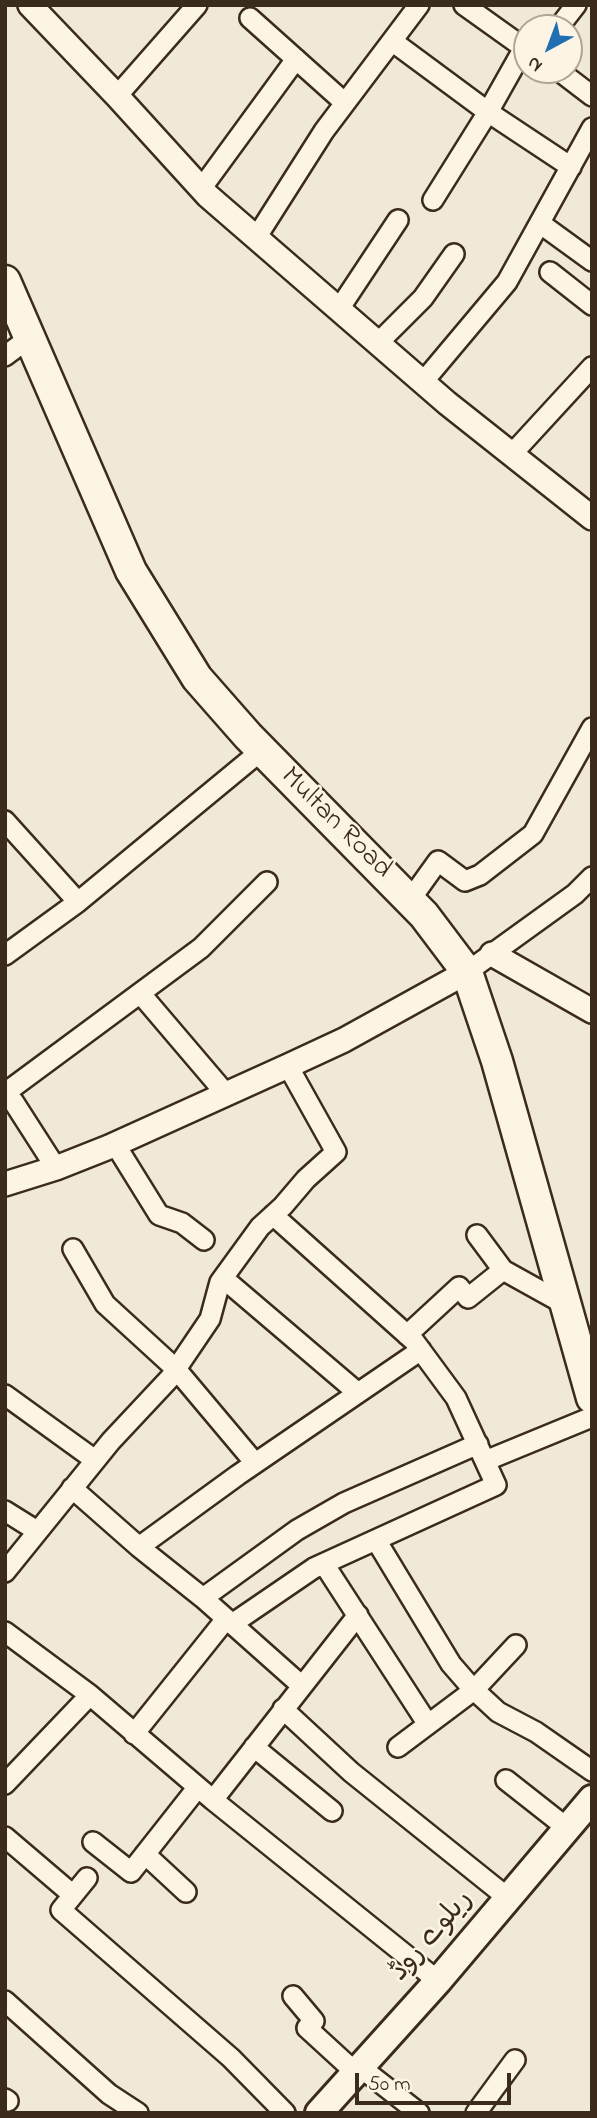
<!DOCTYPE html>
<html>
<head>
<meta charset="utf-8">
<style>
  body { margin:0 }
  #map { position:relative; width:597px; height:2118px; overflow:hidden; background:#f0e9d9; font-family:"Indie Flower",sans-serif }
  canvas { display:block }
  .frame { position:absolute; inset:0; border:7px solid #3b2a1e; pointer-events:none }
  .north { position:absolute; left:513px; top:14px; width:70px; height:70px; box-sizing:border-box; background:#fcf5e5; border:2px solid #afa495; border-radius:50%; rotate:221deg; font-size:19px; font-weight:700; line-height:28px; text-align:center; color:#3b2a1e }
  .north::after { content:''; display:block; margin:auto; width:24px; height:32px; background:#1f6fb2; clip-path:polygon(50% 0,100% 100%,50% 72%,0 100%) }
  .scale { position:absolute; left:355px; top:2073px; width:156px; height:32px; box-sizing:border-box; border:4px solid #3b2a1e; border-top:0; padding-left:9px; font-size:21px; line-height:24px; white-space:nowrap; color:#3b2a1e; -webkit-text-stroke:5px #fcf5e5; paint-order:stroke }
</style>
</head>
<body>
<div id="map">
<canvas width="597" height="2118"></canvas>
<div class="frame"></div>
<div class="north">N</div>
<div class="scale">50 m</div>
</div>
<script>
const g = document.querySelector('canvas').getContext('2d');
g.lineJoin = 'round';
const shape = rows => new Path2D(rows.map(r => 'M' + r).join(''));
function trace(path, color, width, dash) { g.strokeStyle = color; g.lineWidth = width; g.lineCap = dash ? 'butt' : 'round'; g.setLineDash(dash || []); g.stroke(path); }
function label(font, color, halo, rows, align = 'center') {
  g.font = font + ' "Indie Flower","Playpen Sans Arabic",sans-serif'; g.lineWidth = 5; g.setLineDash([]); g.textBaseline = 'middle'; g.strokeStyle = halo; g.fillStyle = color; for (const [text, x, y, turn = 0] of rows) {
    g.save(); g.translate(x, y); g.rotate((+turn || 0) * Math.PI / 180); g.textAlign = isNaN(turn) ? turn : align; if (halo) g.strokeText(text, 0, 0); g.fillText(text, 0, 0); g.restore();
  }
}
const minor = shape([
  [464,5,527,50],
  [250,18,345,103],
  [562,23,576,5],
  [392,41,488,112,571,167],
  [558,70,592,96],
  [117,96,197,5],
  [201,189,296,59],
  [433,200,488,112,524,48],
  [541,224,592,261],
  [256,238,324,131,419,5],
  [550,272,592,305],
  [339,309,398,220],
  [378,343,423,298,454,254],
  [5,356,29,338],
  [423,382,507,282,592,128],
  [512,454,592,367],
  [5,821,78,902],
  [410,900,438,861,465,881,480,875,533,834,592,728],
  [5,955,78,902,262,750],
  [467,972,575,894,592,877],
  [140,993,226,1094],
  [5,1093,201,948,267,882],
  [5,1095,13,1101,56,1168],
  [115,1144,159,1215,182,1223,204,1240],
  [477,1235,503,1270,566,1305],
  [73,1249,105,1304,176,1369,255,1463],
  [223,1278,358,1393],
  [407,1335,459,1287,468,1298,503,1270],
  [5,1395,95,1460],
  [485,1461,592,1417],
  [72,1488,139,1547,203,1598,302,1686],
  [5,1511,37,1531],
  [376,1540,451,1664,471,1687,498,1712,536,1732,592,1771],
  [139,1547,238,1475,421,1350],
  [324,1564,427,1723],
  [5,1572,111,1441,170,1378,210,1319,220,1282,260,1227,283,1206,306,1179,336,1152,288,1066],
  [203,1598,297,1530,344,1503,478,1444],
  [232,1624,314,1568,496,1485,456,1398,414,1341,273,1215],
  [5,1632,90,1695,213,1800,438,1981],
  [283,1709,351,1772,508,1898],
  [134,1734,226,1619],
  [254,1747,332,1811],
  [398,1747,474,1690,516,1645],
  [506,1780,567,1828],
  [5,1784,90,1695],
  [213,1800,358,1615],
  [5,1837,73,1895],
  [93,1842,131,1872,198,1787],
  [145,1854,186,1892],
  [87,1878,61,1910,231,2058,285,2113],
  [293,1996,314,2021,307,2028,355,2072],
  [5,2001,109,2094,138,2113],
  [360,2067,419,2113],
  [5,2099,8,2101],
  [476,2113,515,2060]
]);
const tertiary = shape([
  [30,5,117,96,208,196,447,403,592,518],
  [492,954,592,1011],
  [5,1184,56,1168,109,1147,288,1066,344,1040,467,972]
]);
const secondary = shape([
  [319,2113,438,1981,592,1799]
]);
const primary = shape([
  [5,281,131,571,197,678,248,736,424,915,467,972,497,1061,592,1398]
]);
trace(minor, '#3b2a1e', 24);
trace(tertiary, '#3b2a1e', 28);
trace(secondary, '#3b2a1e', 32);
trace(primary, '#3b2a1e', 35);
trace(minor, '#fcf5e5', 19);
trace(tertiary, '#fcf5e5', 23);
trace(secondary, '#fcf5e5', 26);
trace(primary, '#fcf5e5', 30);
label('28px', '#3b2a1e', '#fcf5e5', [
  ["Multan Road",335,824,45],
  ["ریلوے روڈ",433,1937,-49]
]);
</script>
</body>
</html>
